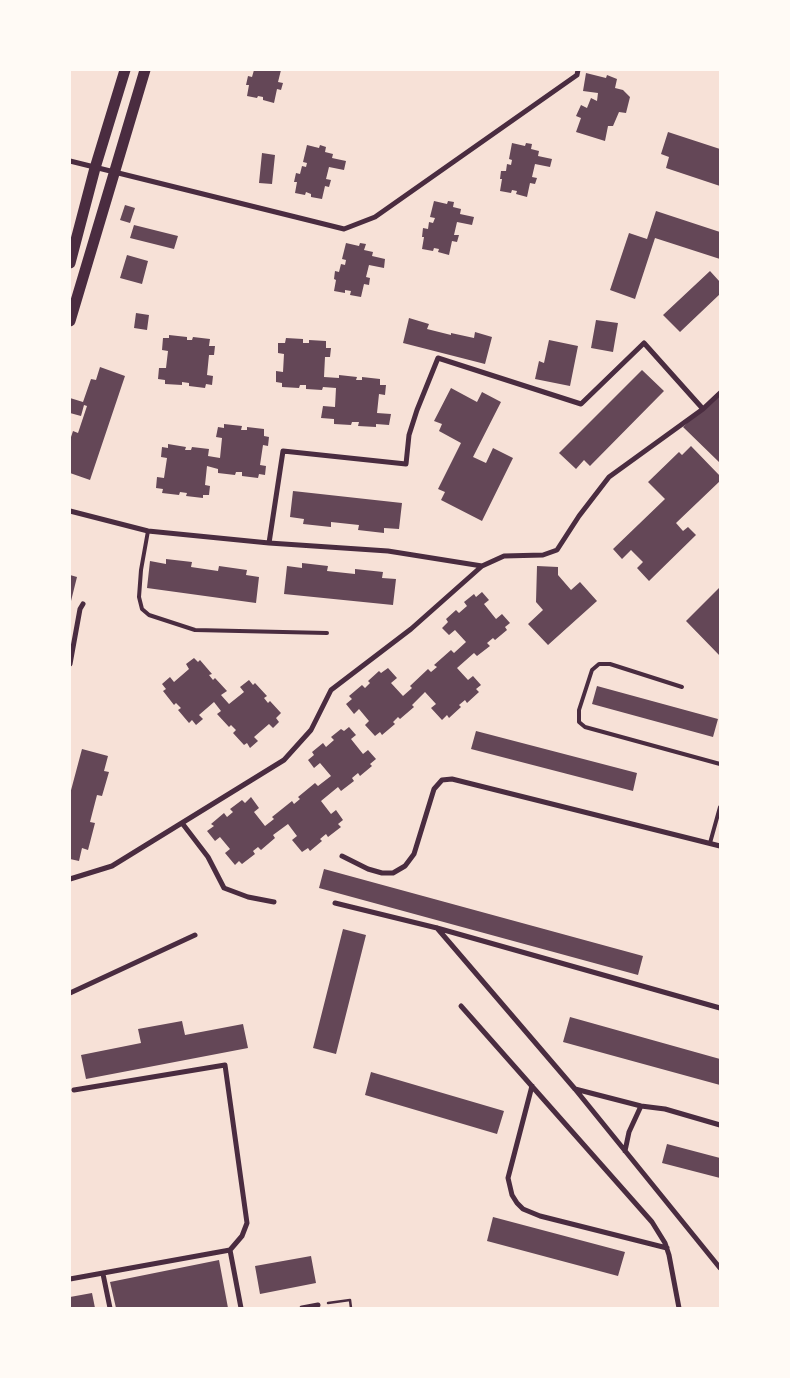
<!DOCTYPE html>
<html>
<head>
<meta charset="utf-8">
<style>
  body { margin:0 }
  #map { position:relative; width:790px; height:1378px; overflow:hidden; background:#f7e1d7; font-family:"Times New Roman",serif }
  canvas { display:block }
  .frame { position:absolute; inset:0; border:71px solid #fffaf5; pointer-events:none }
</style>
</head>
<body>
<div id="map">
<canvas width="790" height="1378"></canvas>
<div class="frame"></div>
</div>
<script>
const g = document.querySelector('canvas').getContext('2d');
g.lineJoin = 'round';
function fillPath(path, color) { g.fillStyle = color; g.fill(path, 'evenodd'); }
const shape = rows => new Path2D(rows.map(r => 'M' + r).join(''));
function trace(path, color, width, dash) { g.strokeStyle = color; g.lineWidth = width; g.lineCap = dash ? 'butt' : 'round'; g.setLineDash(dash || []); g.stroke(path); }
fillPath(shape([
  [254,70,281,70,278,82,283,83,281,90,277,89,274,103,263,100,263,97,258,96,257,98,247,96,249,85,246,85,248,76,252,77],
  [586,73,606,78,607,75,617,79,615,88,623,90,630,97,626,113,619,112,613,126,608,126,605,141,576,132,581,118,576,116,581,105,587,108,591,98,597,101,598,93,583,91],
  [668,132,720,149,720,186,666,168,669,157,661,154],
  [512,143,525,146,526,143,532,144,531,149,539,151,538,156,552,159,550,167,535,164,532,177,537,178,535,184,530,183,527,197,516,194,517,191,512,190,511,193,500,191,502,179,500,179,501,171,506,171,507,164,511,165,512,160,509,159],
  [307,145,319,148,320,145,326,147,325,152,333,154,332,158,346,161,344,170,329,167,326,179,331,180,329,187,325,186,322,199,311,197,311,194,306,192,305,195,295,193,297,182,294,182,296,173,300,174,302,166,306,167,307,163,303,162],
  [262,153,275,155,272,184,259,183],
  [434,201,447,204,448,201,454,202,453,207,461,209,460,214,474,217,472,225,457,222,454,235,459,235,457,242,452,241,449,255,438,252,439,249,434,248,433,251,422,249,424,237,422,237,423,228,428,229,429,222,433,223,435,218,430,217],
  [125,205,135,208,130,223,120,220],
  [656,211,720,232,720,259,655,238,635,299,610,290,629,233,647,239],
  [134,225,178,236,174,249,130,238],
  [346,243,359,246,360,243,366,244,364,250,373,252,372,256,385,259,384,268,369,265,366,277,370,278,369,285,364,284,361,297,350,295,351,291,345,290,345,293,334,291,336,280,334,279,335,271,339,272,341,264,345,265,346,260,342,259],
  [127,255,148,261,142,284,120,278],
  [710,271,720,282,720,294,680,332,663,315],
  [136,313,149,315,147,330,134,328],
  [409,318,429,324,427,329,451,335,451,333,474,338,475,332,492,337,485,364,403,343],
  [596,320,618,323,613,352,591,348],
  [169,335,187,337,187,340,192,340,193,337,210,339,209,346,215,346,214,355,209,355,207,375,213,376,212,385,206,384,205,388,189,386,189,383,182,382,182,385,165,384,165,380,158,379,159,368,166,368,168,351,162,350,163,338,169,338],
  [286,338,303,339,303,343,309,343,309,340,326,341,326,348,331,348,330,357,325,357,324,377,339,378,339,375,357,377,356,380,362,380,362,377,380,379,380,385,386,385,385,395,379,394,377,413,391,414,389,425,376,424,376,427,358,426,359,422,352,422,351,425,334,424,334,419,321,418,323,406,335,407,336,388,323,387,322,390,306,389,306,385,300,385,299,388,282,387,282,383,276,382,276,371,283,372,284,354,278,353,278,343,285,343],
  [549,340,578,346,570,386,535,379,539,361,544,363],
  [100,367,125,376,90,480,70,473,70,440,73,431,78,433,87,406,84,405,81,416,70,413,70,398,83,402,91,379,96,380],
  [642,370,664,391,590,466,584,460,576,469,559,453],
  [451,388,477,402,482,392,501,402,473,457,486,463,493,448,513,458,482,521,441,500,445,492,438,489,461,443,439,431,442,424,434,421],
  [717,393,720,396,720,463,683,427],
  [224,424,242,426,241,430,247,430,247,427,264,429,264,436,269,437,268,446,263,445,260,465,266,466,265,475,259,474,258,478,242,476,242,472,236,472,235,475,218,473,218,469,207,466,205,485,210,486,209,495,203,495,203,498,186,496,187,493,180,492,179,495,162,493,163,489,156,488,157,477,164,478,167,458,161,457,162,447,168,448,168,444,186,447,185,450,191,450,192,447,209,449,208,456,220,458,222,438,216,437,218,427,224,428],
  [691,446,720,476,720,481,676,523,683,531,688,527,696,535,649,581,637,568,643,562,631,550,622,559,613,549,665,499,648,482,679,452,682,455],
  [293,491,402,503,399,529,384,528,384,533,358,530,359,525,331,522,331,527,303,524,304,519,290,517],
  [166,559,192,562,191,567,218,571,219,566,247,570,246,575,259,577,256,603,147,588,150,561,166,564],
  [302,563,328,566,327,571,355,574,355,569,383,572,382,578,396,579,393,605,284,594,287,566,302,568],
  [537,566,558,567,558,575,571,590,580,582,597,601,548,645,528,624,543,610,536,602],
  [70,575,77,577,71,601,70,601],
  [720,587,720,656,686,621],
  [482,592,489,600,484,604,496,619,502,614,510,623,505,627,507,630,495,640,493,638,487,643,490,646,477,656,474,653,457,668,468,680,473,676,481,685,476,689,479,692,467,703,465,700,459,705,461,707,449,718,447,715,442,720,431,708,436,704,425,692,412,705,414,707,400,719,398,717,393,722,395,724,382,735,380,732,375,736,365,725,369,721,359,709,354,714,346,704,352,699,349,696,362,685,365,688,370,683,368,681,379,671,381,673,388,668,397,678,391,683,403,696,412,688,410,686,428,669,431,672,437,667,434,665,451,650,454,653,466,642,455,630,449,635,442,628,448,622,446,619,456,610,459,613,467,606,464,602,474,594,476,597],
  [194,658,198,662,200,660,212,674,209,675,213,680,215,678,227,691,221,695,229,704,244,692,240,687,249,680,253,685,255,683,267,696,264,698,268,703,270,701,281,713,276,718,279,722,273,728,269,724,254,737,258,741,250,748,247,743,244,745,233,733,236,730,231,725,229,727,217,714,221,711,214,702,199,715,203,719,196,725,192,720,189,723,178,710,181,708,176,703,174,705,163,691,166,689,162,684,170,677,174,682,189,669,186,664],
  [597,686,718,719,713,737,592,704],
  [349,727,356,735,351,739,363,754,368,750,376,759,370,764,372,766,360,776,358,773,352,778,354,781,341,791,338,787,321,801,331,814,336,810,343,820,338,824,341,827,328,837,326,834,320,839,322,841,310,851,308,848,302,852,292,840,297,836,288,824,273,835,275,838,261,850,258,847,253,851,255,854,242,864,239,861,235,865,225,853,230,849,220,837,215,841,207,831,214,826,211,824,224,813,227,817,233,812,230,809,242,800,245,803,251,797,259,808,254,812,265,826,274,819,272,817,292,801,294,804,300,799,298,797,315,783,318,786,331,776,320,763,314,768,308,760,314,755,312,752,323,743,326,747,334,740,331,737,341,729,344,731],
  [476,731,637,773,633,791,471,749],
  [82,749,108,756,104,771,109,772,102,796,97,795,90,822,95,823,88,850,82,848,79,861,70,859,70,794],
  [324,869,643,956,638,975,319,888],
  [343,929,366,935,336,1054,313,1048],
  [570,1017,720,1059,720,1085,563,1042],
  [182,1021,185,1035,243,1024,248,1048,86,1079,81,1055,141,1043,138,1029],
  [371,1072,504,1111,497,1134,365,1095],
  [667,1144,720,1158,720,1178,662,1163],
  [493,1217,625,1252,618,1276,487,1241],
  [311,1256,316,1283,260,1294,255,1266],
  [219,1260,228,1308,116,1308,110,1282],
  [92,1293,95,1308,70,1308,70,1297]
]), '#644757');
trace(shape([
  [328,1303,350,1300,351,1308]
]), '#4a2c40', 2.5);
trace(shape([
  [148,531,141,570,139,597,142,609,149,615,195,630,327,633],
  [682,687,610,664,599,664,592,670,579,710,579,722,585,727,720,764],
  [710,843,720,807]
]), '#4a2c40', 4);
trace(shape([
  [70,161,344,229,375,217,577,75,578,70],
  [70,511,148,531,269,543,388,551,482,566],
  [269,543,283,451,406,464,409,435,417,410,438,358,581,404,644,343,703,409],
  [70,664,80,609,83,604],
  [182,823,208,857,224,888,248,897,274,902],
  [342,856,368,869,382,873,393,873,405,866,414,854,434,789,442,780,452,779,720,846],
  [70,879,112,866,284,760,311,730,331,690,411,629,482,566,504,556,543,555,557,550,579,516,609,477,703,409,720,393],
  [335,903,437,928,720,1008],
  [437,928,575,1089,720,1268],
  [70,993,195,935],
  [461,1006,652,1222,665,1243,669,1255,679,1308],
  [532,1086,508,1178,512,1195,517,1203,523,1209,540,1216,667,1248],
  [575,1089,641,1106,665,1109,720,1125],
  [74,1090,225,1065,247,1223,242,1236,230,1250],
  [625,1151,629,1132,641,1106],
  [103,1274,110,1308],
  [70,1279,230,1250,241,1308],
  [302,1308,318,1305]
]), '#4a2c40', 5);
trace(shape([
  [70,263,95,168,125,70],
  [70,321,145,70]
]), '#4a2c40', 11);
</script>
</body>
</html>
